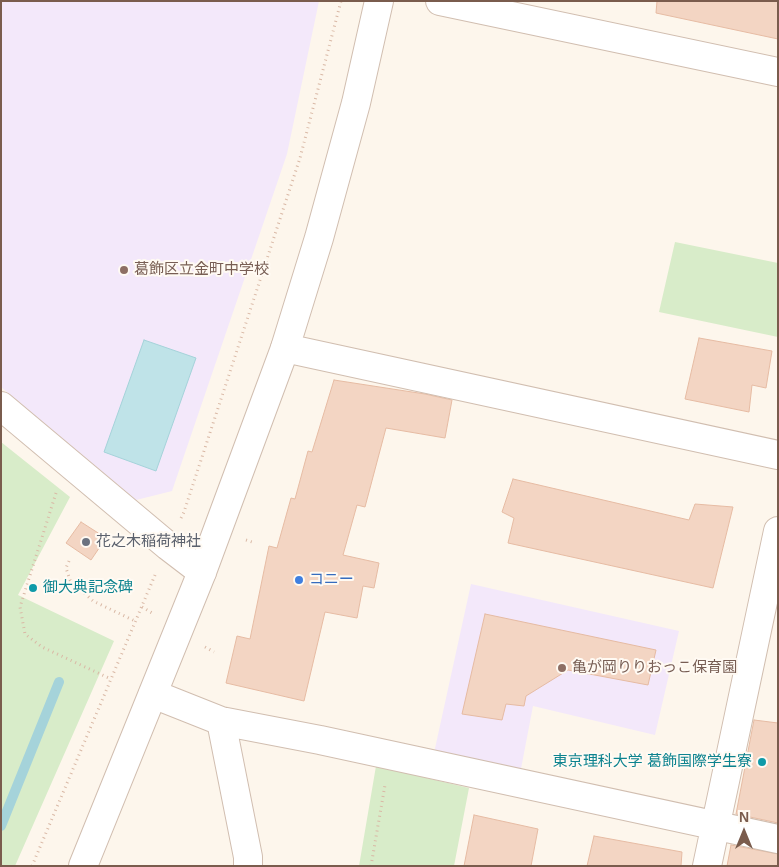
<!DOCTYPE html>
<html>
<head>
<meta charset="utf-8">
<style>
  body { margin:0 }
  #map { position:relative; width:779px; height:867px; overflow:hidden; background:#fdf6ec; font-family:Helvetica,sans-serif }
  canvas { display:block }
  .frame { position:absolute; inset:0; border:2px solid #7a5c4d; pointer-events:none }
  .north { position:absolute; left:719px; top:807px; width:50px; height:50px; -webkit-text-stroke:4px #fffaf3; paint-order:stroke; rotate:0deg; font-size:14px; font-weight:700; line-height:20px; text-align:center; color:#7a5c4d }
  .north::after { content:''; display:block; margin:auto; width:18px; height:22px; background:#7a5c4d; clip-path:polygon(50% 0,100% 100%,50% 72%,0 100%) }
</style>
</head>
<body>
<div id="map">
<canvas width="779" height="867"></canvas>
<div class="frame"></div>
<div class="north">N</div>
</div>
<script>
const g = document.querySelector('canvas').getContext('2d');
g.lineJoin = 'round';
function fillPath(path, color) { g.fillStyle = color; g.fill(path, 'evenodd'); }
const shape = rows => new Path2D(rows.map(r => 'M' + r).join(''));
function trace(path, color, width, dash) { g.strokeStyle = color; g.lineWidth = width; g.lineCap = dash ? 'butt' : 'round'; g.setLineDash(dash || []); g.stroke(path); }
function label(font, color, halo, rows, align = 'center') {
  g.font = font + ' Helvetica,"Noto Sans JP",sans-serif'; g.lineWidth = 4; g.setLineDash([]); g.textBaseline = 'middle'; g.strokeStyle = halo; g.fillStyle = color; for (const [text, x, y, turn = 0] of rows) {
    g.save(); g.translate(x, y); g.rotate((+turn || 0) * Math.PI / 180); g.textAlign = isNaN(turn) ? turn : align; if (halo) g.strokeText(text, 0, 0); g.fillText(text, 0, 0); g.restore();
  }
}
fillPath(shape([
  [1,1,319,1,287,154,172,491,136,500,1,387],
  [471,584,679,631,655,735,533,706,520,774,434,753]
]), '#f3e8fa');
fillPath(shape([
  [675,242,778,263,778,337,659,312],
  [1,442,70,497,18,595,114,641,15,866,1,866],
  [376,766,469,788,454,866,359,866]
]), '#d8ecc9');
const water = shape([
  [144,340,196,358,156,471,104,452,144,340]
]);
fillPath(water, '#bfe3e8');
trace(water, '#a5d3da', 1);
trace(shape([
  [1,826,59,682]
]), '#a5d3da', 10);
const building = shape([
  [657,1,778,1,778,39,656,13,657,1],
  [699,338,772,351,766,388,752,385,749,412,685,399,699,338],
  [334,380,425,394,452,400,445,438,386,428,365,507,357,505,343,555,379,563,374,588,363,586,357,618,325,612,304,701,226,683,237,636,250,639,269,546,277,548,291,498,295,499,308,451,312,452,334,380],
  [513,479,689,520,695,504,733,507,713,588,508,543,514,518,502,512,513,479],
  [81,522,106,538,91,560,66,543,81,522],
  [485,614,656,650,648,685,568,670,526,696,524,706,506,704,502,720,462,714,485,614],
  [754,720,778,723,778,823,736,814,754,720],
  [474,815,538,829,531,866,464,866,474,815],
  [594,836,682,852,681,866,587,866,594,836],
  [731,845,778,854,778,866,727,866,731,845]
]);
fillPath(building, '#f3d5c3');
trace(building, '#e6bba3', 1);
const minor = shape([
  [440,1,778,72],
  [285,348,778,455],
  [1,406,168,546,202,572],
  [153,694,221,721,320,740,778,839],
  [221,721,248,857,248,866],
  [707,866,778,531]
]);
const tertiary = shape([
  [83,866,202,572,285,348,319,238,356,103,379,1]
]);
trace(minor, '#d1beb0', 30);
trace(tertiary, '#d1beb0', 30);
trace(shape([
  [56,493,20,607,25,634,42,647,111,679],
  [181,518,184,512,300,158,341,1],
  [246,540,255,543],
  [69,561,66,568,70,580,93,601,135,621],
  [142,607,152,613],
  [205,647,214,652],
  [32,866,155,575],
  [371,866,385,785]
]), '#d9b8a5', 3, [1, 4]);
trace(minor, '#fff', 28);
trace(tertiary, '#fff', 28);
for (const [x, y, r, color] of [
  [124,270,5,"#8d6e63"],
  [86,542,5,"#6b7280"],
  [299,580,5,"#3f7fe0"],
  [33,588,5,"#0f9aa8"],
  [562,668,5,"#8d6e63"],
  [762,762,5,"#0f9aa8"]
]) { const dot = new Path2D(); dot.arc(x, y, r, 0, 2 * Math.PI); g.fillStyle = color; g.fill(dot); trace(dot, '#fffaf3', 2); }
label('15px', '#785e54', '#fffaf3', [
  ["葛飾区立金町中学校",134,270],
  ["亀が岡りりおっこ保育園",572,668]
], 'left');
label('15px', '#5b616d', '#fffaf3', [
  ["花之木稲荷神社",96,542]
], 'left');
label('15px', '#366cbe', '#fffaf3', [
  ["コニー",309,580]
], 'left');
label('15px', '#0d838f', '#fffaf3', [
  ["御大典記念碑",43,588],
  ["東京理科大学 葛飾国際学生寮",752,762,"right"]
], 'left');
</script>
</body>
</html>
